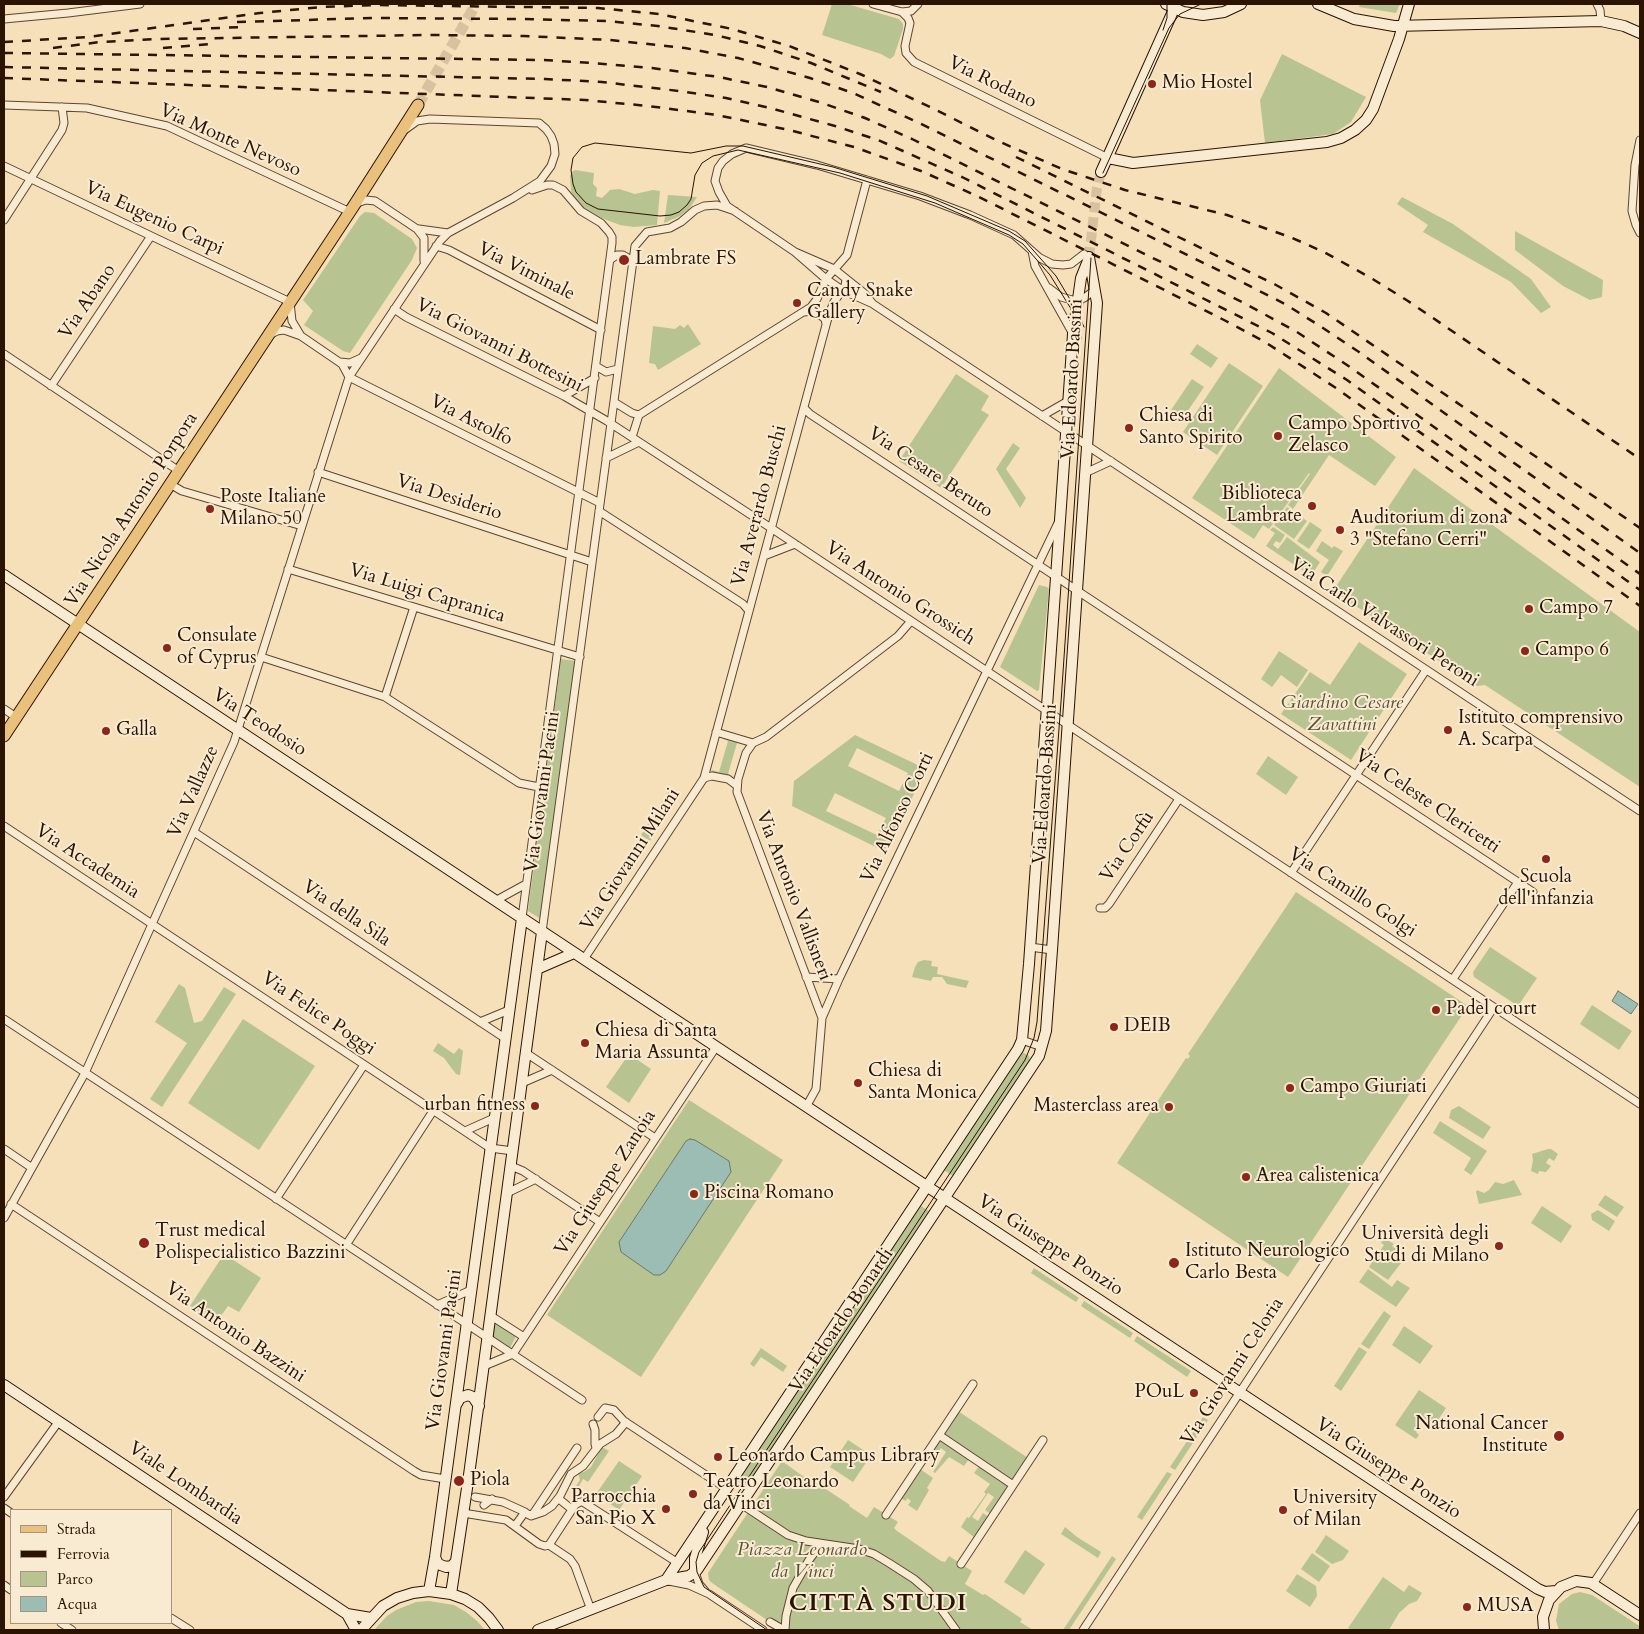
<!DOCTYPE html>
<html>
<head>
<meta charset="utf-8">
<style>
  body { margin:0 }
  #map { position:relative; width:1644px; height:1634px; overflow:hidden; background:#f5e0ba; font-family:Cardo,serif }
  canvas { display:block }
  .frame { position:absolute; inset:0; border:5px solid #2a1300; pointer-events:none }
  .legend { position:absolute; left:10px; top:1509px; width:162px; height:115px; box-sizing:border-box; background:#f8ebd2; border:1px solid #a6957e; margin:0; padding:6px 9px; list-style:none; font-size:15px; color:#2a1300 }
  .legend li { display:flex; align-items:center; gap:10px; height:25px }
  .legend b { width:25px; border:1px solid #a6957e }
</style>
</head>
<body>
<div id="map">
<canvas width="1644" height="1634"></canvas>
<div class="frame"></div>
<ul class="legend">
<li><b style="height:6px;background:#eac07d"></b>Strada</li>
<li><b style="height:6px;background:#2a1300"></b>Ferrovia</li>
<li><b style="height:14px;background:#b8c392"></b>Parco</li>
<li><b style="height:14px;background:#9cbdb3"></b>Acqua</li>
</ul>
</div>
<script>
const g = document.querySelector('canvas').getContext('2d');
g.lineJoin = 'round';
function fillPath(path, color) { g.fillStyle = color; g.fill(path, 'evenodd'); }
const shape = rows => new Path2D(rows.map(r => 'M' + r).join(''));
function trace(path, color, width, dash) { g.strokeStyle = color; g.lineWidth = width; g.lineCap = dash ? 'butt' : 'round'; g.setLineDash(dash || []); g.stroke(path); }
function label(font, color, halo, rows, align = 'center') {
  g.font = font + ' Cardo,serif'; g.lineWidth = 4; g.setLineDash([]); g.textBaseline = 'middle'; g.strokeStyle = halo; g.fillStyle = color; for (const [text, x, y, turn = 0] of rows) {
    g.save(); g.translate(x, y); g.rotate((+turn || 0) * Math.PI / 180); g.textAlign = isNaN(turn) ? turn : align; if (halo) g.strokeText(text, 0, 0); g.fillText(text, 0, 0); g.restore();
  }
}
fillPath(shape([
  [832,4,847,4,899,19,903,24,903,29,894,56,890,59,881,54,822,35],
  [1360,4,1400,4,1396,13,1359,7],
  [1282,54,1366,97,1351,122,1333,134,1265,143,1260,100],
  [575,170,594,173,593,184,597,188,596,196,602,198,610,190,619,189,635,194,653,190,660,191,657,225,634,227,620,225,596,216,583,208,572,194,571,190,570,176,572,172],
  [668,195,697,197,689,209,680,216,664,223],
  [1402,197,1453,224,1531,279,1551,307,1541,313,1511,282,1423,232,1428,225,1397,204],
  [365,212,374,213,412,239,417,248,412,260,350,353,343,351,304,325,313,311,303,300,360,216],
  [1515,231,1603,280,1602,297,1590,300,1563,286,1515,250],
  [688,324,701,344,658,370,655,364,649,363,653,326,675,329,680,325,684,328],
  [1197,344,1218,358,1211,368,1190,354],
  [1229,363,1263,386,1217,455,1183,432],
  [1279,368,1396,457,1375,486,1329,455,1293,509,1288,505,1310,474,1309,473,1269,529,1263,525,1254,539,1192,498],
  [956,374,989,396,981,410,989,415,941,488,899,461],
  [1192,379,1204,387,1183,418,1171,410],
  [1013,443,1020,448,1006,469,1026,498,1020,508,996,469],
  [1414,468,1640,632,1640,787,1485,685,1477,686,1333,591],
  [1287,507,1307,521,1294,539,1274,525],
  [1310,522,1322,530,1309,549,1297,541],
  [1273,527,1285,535,1280,543,1276,541,1273,545,1278,549,1287,537,1320,562,1311,576,1266,546,1275,533,1270,530],
  [1322,541,1332,548,1334,546,1343,551,1327,576,1321,572,1329,560,1316,551],
  [1039,585,1047,587,1049,589,1039,690,1037,691,1000,667],
  [1359,642,1407,674,1351,760,1281,714,1310,672,1330,685],
  [1279,651,1308,670,1297,687,1281,675,1272,687,1261,679],
  [561,659,575,661,541,919,528,911],
  [855,735,926,769,886,852,792,806,794,781],
  [857,748,908,773,899,791,848,766],
  [835,793,886,818,877,835,826,811],
  [721,738,744,744,737,743,728,774,735,777,711,772,712,770,719,772,728,741],
  [1268,756,1298,777,1286,795,1256,774],
  [669,791,679,797,650,841,641,835],
  [1296,892,1468,1006,1288,1277,1117,1163,1186,1058,1188,1059,1190,1056,1188,1054],
  [1490,947,1537,978,1518,1006,1474,977,1473,972],
  [924,960,932,961,931,966,938,967,937,974,969,981,966,988,947,984,942,977,933,977,931,981,912,977,915,967,918,962],
  [179,984,185,988,194,1023,202,1021,224,987,236,994,162,1107,150,1099,187,1043,155,1022],
  [1592,1005,1632,1031,1619,1050,1580,1024],
  [243,1019,315,1066,259,1150,188,1103],
  [438,1043,454,1054,459,1048,463,1051,460,1075,456,1074,444,1058,433,1051],
  [1022,1052,1029,1056,1030,1060,953,1176,942,1169],
  [629,1054,651,1069,629,1103,606,1087],
  [689,1100,783,1160,641,1377,547,1315],
  [1459,1106,1491,1127,1483,1139,1449,1118,1451,1110],
  [1440,1121,1487,1151,1471,1175,1464,1170,1471,1158,1433,1133],
  [1548,1149,1551,1149,1558,1154,1554,1161,1549,1158,1546,1163,1551,1166,1546,1172,1539,1171,1538,1174,1531,1171,1533,1160,1532,1154],
  [1514,1180,1522,1195,1479,1204,1476,1192,1477,1190,1484,1193,1489,1190,1495,1182,1503,1184],
  [1605,1195,1624,1207,1617,1217,1598,1205],
  [918,1204,929,1211,747,1487,736,1480],
  [1542,1206,1572,1226,1561,1243,1531,1223],
  [1598,1210,1615,1221,1609,1231,1592,1220,1591,1214],
  [1384,1238,1394,1244,1392,1246,1396,1249,1391,1256,1401,1263,1388,1280,1369,1267,1384,1245,1381,1243],
  [224,1254,261,1278,239,1312,228,1306,216,1323,190,1306],
  [1034,1268,1079,1298,1076,1302,1031,1273],
  [1368,1269,1392,1287,1397,1280,1410,1288,1396,1307,1359,1282],
  [1084,1301,1133,1333,1130,1338,1081,1306],
  [1384,1311,1391,1316,1369,1349,1361,1344],
  [496,1323,516,1336,510,1348,492,1336],
  [1404,1326,1433,1346,1420,1364,1392,1345],
  [1137,1336,1191,1371,1187,1377,1134,1341],
  [1359,1347,1367,1352,1341,1391,1334,1386],
  [761,1348,787,1366,783,1372,761,1357,754,1367,750,1364],
  [1419,1390,1446,1408,1434,1426,1424,1419,1416,1432,1419,1435,1416,1439,1395,1425],
  [958,1411,1028,1458,1012,1482,942,1435],
  [1203,1417,1208,1420,1175,1470,1170,1467],
  [940,1439,969,1459,964,1466,949,1457,935,1473,933,1472,946,1452,941,1448,936,1455,932,1451],
  [848,1440,871,1455,853,1482,830,1467],
  [602,1447,609,1451,588,1482,583,1479,578,1488,576,1486,580,1480,578,1473,584,1472,591,1467],
  [619,1461,642,1476,619,1510,596,1494],
  [782,1461,811,1482,812,1480,850,1505,849,1506,867,1518,874,1507,879,1510,898,1522,894,1528,897,1531,941,1561,945,1562,949,1556,961,1564,972,1571,965,1584,983,1595,985,1594,1022,1619,1020,1622,1033,1630,784,1630,770,1622,712,1583,709,1580,708,1573],
  [980,1465,1010,1485,991,1514,985,1510,994,1497,988,1493,972,1517,978,1521,983,1513,989,1517,975,1538,961,1527,967,1517,969,1518,986,1494,984,1492,990,1484,974,1473],
  [920,1469,933,1478,927,1488,929,1490,917,1511,908,1505,911,1501,907,1498,906,1501,900,1498],
  [1167,1472,1172,1474,1142,1520,1137,1517],
  [1065,1527,1077,1537,1101,1552,1098,1558,1061,1534],
  [1326,1535,1349,1551,1343,1560,1332,1564,1315,1552],
  [1025,1550,1045,1564,1024,1595,1004,1582],
  [1312,1553,1330,1566,1319,1582,1301,1569],
  [1112,1556,1116,1559,1069,1630,1063,1630],
  [1297,1574,1316,1586,1317,1596,1310,1607,1286,1591],
  [1383,1577,1404,1592,1409,1585,1422,1593,1417,1601,1409,1604,1399,1613,1389,1630,1351,1630,1348,1628],
  [1580,1592,1592,1595,1638,1625,1640,1627,1640,1630,1559,1630,1556,1621,1559,1604,1572,1594],
  [429,1601,454,1605,466,1612,477,1621,485,1630,374,1630,387,1616,396,1610,416,1602]
]), '#b8c392');
const water = shape([
  [1618,991,1638,1004,1631,1014,1612,1001,1618,991],
  [690,1139,695,1140,729,1161,731,1172,666,1271,660,1275,654,1275,621,1252,619,1242,686,1141,690,1139]
]);
fillPath(water, '#9cbdb3');
trace(water, '#6e796b', 1);
trace(shape([
  [1084,254,1090,246]
]), '#d7c19e', 7, [7, 3.5]);
trace(shape([
  [1089,257,1097,188,1101,172]
]), '#d7c19e', 10, [10, 5]);
trace(shape([
  [418,105,476,4]
]), '#d7c19e', 11, [11, 5.5]);
const street = shape([
  [873,4,902,12,911,11,918,4],
  [1597,4,1600,10,1601,21],
  [902,12,908,18,910,23,905,46,906,53,914,62,1108,158],
  [4,19,68,13,140,4],
  [4,105,87,108,167,126,350,212],
  [1640,140,1635,165,1632,211,1636,225,1640,233],
  [4,166,290,302,292,321,301,336],
  [357,203,366,200,375,201,417,229,424,238,424,261],
  [4,220,62,130,64,123,62,107],
  [419,229,448,233],
  [436,246,449,250,601,330],
  [1032,251,1035,266,1073,334],
  [795,252,834,269,864,293,873,304,1640,811],
  [611,259,617,255,623,255,633,261],
  [1049,288,1061,297,1076,301,1084,298,1095,290],
  [871,303,842,290,826,279,795,252,727,206,719,192,715,181,718,168,723,161,732,154,746,148,817,165,920,196,970,215,1014,235,1040,258,1052,264,1063,265,1071,264,1084,254],
  [394,309,406,317,564,396,607,421,771,528,1640,1104],
  [804,312,812,311,818,313,825,319,826,324],
  [271,334,277,331,284,330,301,336,342,364,349,377],
  [4,354,179,471],
  [340,362,350,363,361,358],
  [596,366,606,372,618,369],
  [349,377,600,503],
  [51,386,151,236],
  [564,396,595,378],
  [614,402,632,413,639,415],
  [804,408,810,414,1533,892],
  [639,415,811,307,817,299,826,279,847,255,867,180],
  [1042,416,1068,401],
  [632,437,639,415],
  [606,458,639,442],
  [318,472,592,562],
  [1085,473,1111,461],
  [170,484,182,491,302,526],
  [599,511,743,604,749,611],
  [764,556,795,544],
  [288,569,580,657],
  [261,657,385,697,519,783,539,787],
  [385,697,414,607],
  [4,709,16,717],
  [716,732,753,743],
  [753,743,746,753,738,779,737,792,822,1018],
  [753,743,766,737,898,636,911,621],
  [704,778,712,776,728,779,736,785],
  [4,826,490,1148,513,1151],
  [194,832,506,1039],
  [1291,873,1426,670],
  [495,901,526,884],
  [1100,908,1105,908,1109,904,1179,799],
  [522,918,612,243,612,237,609,232,601,223,581,211,563,190,553,185,547,185,532,190],
  [542,932,635,246,647,232,670,228,681,222,695,210,704,206,717,205,735,211],
  [1030,947,1052,950],
  [584,959,704,778,829,314,834,302,845,286,846,279],
  [806,977,839,979],
  [1453,979,1518,882],
  [4,1019,582,1400],
  [480,1022,509,1010],
  [1022,1040,1042,1047],
  [526,1053,655,1138],
  [522,1083,552,1070],
  [806,1107,816,1089,822,1018,839,979,1058,523],
  [465,1131,494,1118],
  [4,1149,32,1168],
  [511,1166,523,1171,600,1222],
  [507,1193,536,1179],
  [276,1199,364,1065],
  [11,1204,414,1471,421,1475,445,1479],
  [4,1218,85,1073,234,742,349,377,440,241,448,233,513,198,540,181,551,166,555,154,554,144,551,136,546,129,539,123,430,119,417,121,406,129],
  [346,1245,433,1111],
  [437,1305,471,1290],
  [491,1316,524,1337],
  [484,1366,513,1354,716,1047],
  [598,1417,605,1408,614,1410,624,1421,727,1489],
  [593,1424,595,1430,595,1444,596,1448],
  [939,1435,1013,1485],
  [4,1497,59,1421],
  [475,1497,503,1502,525,1512],
  [559,1499,569,1507],
  [741,1504,788,1535,806,1541,859,1549,874,1554,889,1563,914,1579,928,1591,956,1630],
  [484,1505,492,1499],
  [4,1508,11,1513],
  [463,1513,506,1520,539,1544,545,1546,549,1545,570,1559,575,1566,591,1610],
  [886,1515,973,1384],
  [531,1516,543,1512,552,1506,560,1496,571,1474,583,1466,600,1444,616,1434,626,1422],
  [517,1523,525,1512,529,1515,533,1514,577,1448],
  [549,1545,575,1505,580,1502,583,1502,678,1563],
  [961,1564,1043,1440],
  [695,1572,699,1584,705,1591],
  [669,1581,689,1585,709,1594,763,1630],
  [1593,1584,1640,1513],
  [4,1585,11,1590],
  [171,1618,190,1630],
  [770,1622,784,1630],
  [61,1623,72,1630],
  [785,1630,786,1616,793,1588,809,1560,821,1544],
  [1083,1630,1494,1007]
]);
const secondary = shape([
  [1166,4,1183,12,1203,15,1224,12,1241,4],
  [1318,4,1354,19,1394,26,1601,21,1624,26,1640,33],
  [1108,158,1133,163,1327,142,1341,138,1355,130,1366,120,1373,109,1399,39,1409,4],
  [1101,172,1174,9],
  [4,575,937,1193,1538,1589,1545,1592,1556,1591],
  [537,969,574,953],
  [4,1385,347,1614,371,1618],
  [456,1405,460,1398,468,1395,473,1397,479,1406],
  [435,1557,438,1564,446,1567,452,1566,456,1561],
  [695,1572,695,1558,703,1532],
  [666,1580,1018,1049,1022,1040,1029,964,1073,334,1081,278,1089,258],
  [429,1591,435,1557,522,918],
  [451,1594,469,1475,542,932],
  [347,1614,356,1630],
  [361,1630,383,1606,397,1598,413,1593,429,1591,451,1594,465,1599,478,1607,489,1618,498,1630],
  [538,1630,666,1580,689,1576,697,1570,1039,1056,1046,1031,1052,950,1097,303,1089,257],
  [1544,1630,1543,1617,1549,1600,1561,1587,1576,1581,1591,1583,1640,1615]
]);
const primary = shape([
  [4,736,353,207,418,105]
]);
trace(street, '#5d462e', 9);
trace(secondary, '#2a1300', 12);
trace(primary, '#2a1300', 13);
trace(street, '#f8ebd2', 7);
trace(secondary, '#f8ebd2', 10);
trace(primary, '#eac07d', 11);
trace(shape([
  [1163,30,1167,18,1167,4],
  [1103,173,1169,28,1180,14,1201,4],
  [1081,339,1079,326,1073,312,1050,275,1023,244,1009,235,935,203,840,173,738,150,713,156,702,163,695,175,691,199,687,205,679,212,671,215,660,216,598,209,586,203,576,192,573,184,571,170,573,158,582,147,595,143,691,153,726,146,743,146,833,167,927,196,1009,231,1025,241,1056,276,1077,311,1084,327],
  [767,1630,704,1587,697,1572,696,1562,699,1552,1025,1060,1034,1038,1037,1022,1061,702,1091,258]
]), '#2a1300', 1);
trace(shape([
  [237,22,373,18,522,19,607,21,658,26,715,35,760,46,811,63,881,92],
  [193,29,245,27],
  [4,42,88,37,260,13,322,7,376,5,598,8,659,14,732,29,789,46,860,74,930,107,998,141,1062,169,1125,190,1227,215,1290,237,1324,252,1371,278,1408,301,1640,459],
  [53,48,100,42,157,39,429,35,524,36,610,40,685,48,738,58,810,78,853,93,917,122,1224,273,1285,304,1323,328,1359,352,1640,553],
  [163,48,210,44],
  [4,53,543,60,593,63,652,68,719,77,767,87,819,102,865,118,912,139,1242,302,1297,332,1350,367,1640,574],
  [4,67,545,79,602,82,679,91,726,98,770,108,835,126,878,140,962,177,1272,333,1347,380,1640,590],
  [4,78,585,100,648,106,717,115,789,130,854,147,921,171,977,196,1224,320,1265,342,1336,388,1640,606],
  [1016,157,1276,285,1326,313,1640,528]
]), '#2a1300', 2.5, [9, 9]);
for (const [x, y, r, color] of [
  [1152,84,5,"#8f2418"],
  [624,260,6,"#8f2418"],
  [797,303,5,"#8f2418"],
  [1129,428,5,"#8f2418"],
  [1278,436,5,"#8f2418"],
  [1312,506,5,"#8f2418"],
  [210,509,5,"#8f2418"],
  [1340,530,5,"#8f2418"],
  [1529,609,5,"#8f2418"],
  [167,648,5,"#8f2418"],
  [1525,651,5,"#8f2418"],
  [1448,730,5,"#8f2418"],
  [106,731,5,"#8f2418"],
  [1546,859,5,"#8f2418"],
  [1436,1010,5,"#8f2418"],
  [1114,1027,5,"#8f2418"],
  [585,1043,5,"#8f2418"],
  [858,1083,5,"#8f2418"],
  [1290,1088,5,"#8f2418"],
  [535,1106,5,"#8f2418"],
  [1169,1107,5,"#8f2418"],
  [1246,1177,5,"#8f2418"],
  [694,1194,5,"#8f2418"],
  [144,1243,6,"#8f2418"],
  [1499,1246,5,"#8f2418"],
  [1174,1263,6,"#8f2418"],
  [1194,1393,5,"#8f2418"],
  [1559,1436,6,"#8f2418"],
  [718,1457,5,"#8f2418"],
  [459,1481,6,"#8f2418"],
  [693,1494,5,"#8f2418"],
  [666,1509,5,"#8f2418"],
  [1283,1510,5,"#8f2418"],
  [1467,1607,5,"#8f2418"]
]) { const dot = new Path2D(); dot.arc(x, y, r, 0, 2 * Math.PI); g.fillStyle = color; g.fill(dot); trace(dot, '#f8ebd2', 2); }
label('19px', '#2a1300', '#f8ebd2', [
  ["Via Rodano",992,83,26],
  ["Via Monte Nevoso",230,141,24],
  ["Via Eugenio Carpi",154,219,25],
  ["Via Viminale",526,272,27],
  ["Via Abano",88,302,-56],
  ["Via Giovanni Bottesini",499,346,27],
  ["Via Edoardo Bassini",1073,379,-87],
  ["Via Astolfo",471,421,27],
  ["Via Cesare Beruto",930,473,34],
  ["Via Desiderio",449,498,18],
  ["Via Averardo Buschi",760,506,-75],
  ["Via Nicola Antonio Porpora",132,510,-57],
  ["Via Luigi Capranica",427,594,17],
  ["Via Antonio Grossich",900,594,33],
  ["Via Carlo Valvassori Peroni",1384,623,33],
  ["Via Teodosio",259,723,33],
  ["Via Edoardo Bassini",1046,784,-86],
  ["Via Vallazze",194,792,-66],
  ["Via Giovanni Pacini",543,792,-82],
  ["Via Celeste Clericetti",1427,802,34],
  ["Via Alfonso Corti",898,818,-64],
  ["Via Corfù",1128,847,-56],
  ["Via Giovanni Milani",631,860,-57],
  ["Via Accademia",87,862,33],
  ["Via Camillo Golgi",1352,893,33],
  ["Via Antonio Vallisneri",793,896,69],
  ["Via della Sila",346,914,34],
  ["Via Felice Poggi",318,1014,34],
  ["Via Giuseppe Zanoia",606,1183,-57],
  ["Via Giuseppe Ponzio",1050,1246,33],
  ["Via Edoardo Bonardi",842,1321,-56],
  ["Via Antonio Bazzini",235,1333,34],
  ["Via Giovanni Pacini",445,1350,-82],
  ["Via Giovanni Celoria",1233,1372,-57],
  ["Via Giuseppe Ponzio",1388,1469,33],
  ["Viale Lombardia",185,1484,34]
]);
label('19px', '#2a1300', '#f8ebd2', [
  ["Mio Hostel",1162,84],
  ["Lambrate FS",635,260],
  ["Candy Snake",807,292],
  ["Gallery",807,314],
  ["Chiesa di",1139,417],
  ["Santo Spirito",1139,439],
  ["Campo Sportivo",1288,425],
  ["Zelasco",1288,447],
  ["Biblioteca",1302,495,"right"],
  ["Lambrate",1302,517,"right"],
  ["Poste Italiane",220,498],
  ["Milano 50",220,520],
  ["Auditorium di zona",1350,519],
  ["3 \"Stefano Cerri\"",1350,541],
  ["Campo 7",1539,609],
  ["Consulate",177,637],
  ["of Cyprus",177,659],
  ["Campo 6",1535,651],
  ["Istituto comprensivo",1458,719],
  ["A. Scarpa",1458,741],
  ["Galla",116,731],
  ["Scuola",1546,878,"center"],
  ["dell'infanzia",1546,900,"center"],
  ["Padel court",1446,1010],
  ["DEIB",1124,1027],
  ["Chiesa di Santa",595,1032],
  ["Maria Assunta",595,1054],
  ["Chiesa di",868,1072],
  ["Santa Monica",868,1094],
  ["Campo Giuriati",1300,1088],
  ["urban fitness",525,1106,"right"],
  ["Masterclass area",1159,1107,"right"],
  ["Area calistenica",1256,1177],
  ["Piscina Romano",704,1194],
  ["Trust medical",155,1232],
  ["Polispecialistico Bazzini",155,1254],
  ["Università degli",1489,1235,"right"],
  ["Studi di Milano",1489,1257,"right"],
  ["Istituto Neurologico",1185,1252],
  ["Carlo Besta",1185,1274],
  ["POuL",1184,1393,"right"],
  ["National Cancer",1548,1425,"right"],
  ["Institute",1548,1447,"right"],
  ["Leonardo Campus Library",728,1457],
  ["Piola",470,1481],
  ["Teatro Leonardo",703,1483],
  ["da Vinci",703,1505],
  ["Parrocchia",656,1498,"right"],
  ["San Pio X",656,1520,"right"],
  ["University",1293,1499],
  ["of Milan",1293,1521],
  ["MUSA",1477,1607]
], 'left');
label('italic 19px', '#5c5133', '#f8ebd2', [
  ["Giardino Cesare",1342,704],
  ["Zavattini",1342,726],
  ["Piazza Leonardo",802,1551],
  ["da Vinci",802,1573]
]);
g.letterSpacing = '1px';
label('bold 24px', '#2a1300', '#f8ebd2', [
  ["CITTÀ STUDI",878,1604]
]);
g.letterSpacing = '0px';
</script>
</body>
</html>
